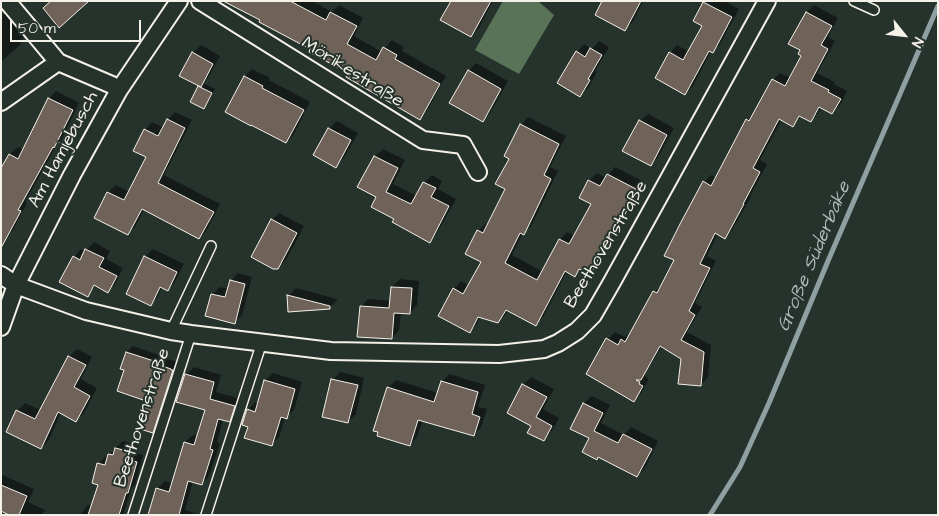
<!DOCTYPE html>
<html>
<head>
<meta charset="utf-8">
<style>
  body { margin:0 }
  #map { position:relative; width:939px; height:516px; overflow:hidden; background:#26332d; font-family:"Architects Daughter",sans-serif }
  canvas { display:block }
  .frame { position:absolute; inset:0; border:2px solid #f4f1e8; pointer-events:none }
  .north { position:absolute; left:879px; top:10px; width:50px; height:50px; -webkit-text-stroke:4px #26332d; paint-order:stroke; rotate:119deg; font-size:14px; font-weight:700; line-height:20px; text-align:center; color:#f4f1e8 }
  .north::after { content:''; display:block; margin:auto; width:18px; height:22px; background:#f4f1e8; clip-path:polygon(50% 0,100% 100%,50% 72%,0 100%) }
  .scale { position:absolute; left:10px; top:20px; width:131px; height:22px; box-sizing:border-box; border:2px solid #f4f1e8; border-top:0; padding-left:6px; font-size:15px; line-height:18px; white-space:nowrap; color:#f4f1e8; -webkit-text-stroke:4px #26332d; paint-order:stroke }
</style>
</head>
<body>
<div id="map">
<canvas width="939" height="516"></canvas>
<div class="frame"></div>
<div class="north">N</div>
<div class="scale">50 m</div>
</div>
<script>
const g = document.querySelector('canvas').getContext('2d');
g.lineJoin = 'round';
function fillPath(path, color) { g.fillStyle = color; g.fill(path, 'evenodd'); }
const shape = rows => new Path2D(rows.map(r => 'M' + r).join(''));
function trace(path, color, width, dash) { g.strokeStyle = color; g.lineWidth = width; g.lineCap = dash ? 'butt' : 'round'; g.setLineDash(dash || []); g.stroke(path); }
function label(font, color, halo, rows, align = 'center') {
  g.font = font + ' "Architects Daughter",sans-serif'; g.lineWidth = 4; g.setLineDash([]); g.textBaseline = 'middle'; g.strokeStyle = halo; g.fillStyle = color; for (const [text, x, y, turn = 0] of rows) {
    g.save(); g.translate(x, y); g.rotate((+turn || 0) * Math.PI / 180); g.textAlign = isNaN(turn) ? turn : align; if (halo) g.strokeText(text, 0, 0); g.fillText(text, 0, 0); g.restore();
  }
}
fillPath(shape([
  [503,1,538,1,554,15,519,74,475,50]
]), '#597358');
fillPath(shape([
  [234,1,312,1,332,12,339,5,363,18,354,36,382,52,392,40,404,47,402,51,446,76,427,111,420,118,312,48,262,20],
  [452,1,493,1,479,28,471,36],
  [603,1,643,1,633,22,625,29],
  [705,1,724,1,739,9,720,44,713,52,711,51,693,86,685,93,670,53,677,45,689,52,704,26,694,20],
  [814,5,838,18,828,37,835,41,817,73,835,82,834,84,847,91,840,105,832,112,822,107,818,113,811,120,802,115,793,125,782,119,760,160,767,164,750,196,751,197,732,230,725,237,718,233,707,256,716,261,695,303,702,307,687,332,711,345,708,377,701,385,682,358,662,346,645,374,645,376,649,379,641,393,634,400,608,339,615,332,625,337,629,333,631,334,654,292,662,285,675,260,704,182,711,175,716,178,747,120,755,113,773,80,780,73,790,78,802,55,802,50,790,43,807,12],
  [5,13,25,36,19,42,21,44,1,62,1,16],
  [599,41,609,47,595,71,597,72,588,88,580,95,577,52,584,44,592,49],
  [201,45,220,56,208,78,203,83,215,89,207,104,203,108,199,87,201,86,193,53],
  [476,63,508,81,490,113,483,120,469,71],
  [252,69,270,78,269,80,310,102,294,134,286,142,245,76],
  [56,91,79,103,62,139,57,144,25,202,27,203,13,230,6,238,1,170,10,154,18,147,23,150,49,99],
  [175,112,192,120,164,175,220,204,207,230,199,238,144,209,136,226,128,233,96,217,108,192,116,185,129,192,147,157,145,130,152,122,164,128,168,120],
  [648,114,674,128,658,157,651,165,640,121],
  [528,117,566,136,550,167,558,171,531,226,523,233,512,255,543,272,560,240,567,232,575,236,592,203,589,181,597,173,606,178,615,167,644,182,629,211,624,217,598,266,590,273,582,268,575,275,567,271,543,317,536,324,508,309,506,314,498,321,481,316,477,324,469,332,454,289,461,281,469,286,483,261,478,231,486,223,488,225,507,189,510,158,521,125],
  [337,121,358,133,344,158,336,166,329,129],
  [383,149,405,160,393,184,417,196,424,183,432,175,442,181,438,189,456,199,437,233,429,241,396,218,378,197,359,186,375,156],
  [279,213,304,226,286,260,278,268,272,220],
  [94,242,110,251,106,259,123,268,115,284,107,291,96,285,88,295,74,257,81,249,85,252],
  [153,249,184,264,175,282,168,290,162,287,158,296,151,304,145,257],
  [238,273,252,277,242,315,234,323,207,315,213,294,220,287,229,289,231,281],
  [400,279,419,281,417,305,410,313,401,312,399,330,392,338,361,307,368,299,391,301,392,287],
  [296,288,337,299,337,300,329,308,288,296],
  [133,346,162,356,162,357,177,362,176,364,178,364,159,425,152,431,148,400,125,369,127,352],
  [77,349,92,357,81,379,97,388,84,413,76,420,61,412,49,440,41,448,8,432,17,411,25,403,41,410,69,357],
  [194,367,221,375,216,392,241,399,237,413,229,420,223,419,217,442,220,443,209,476,202,484,193,481,185,510,200,515,150,515,157,489,165,481,173,484,185,442,193,435,198,436,206,409,186,375],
  [340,372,364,378,356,414,348,422,333,380],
  [273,373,302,382,294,410,286,417,285,417,279,437,271,445,249,426,248,410,255,402,259,403,265,381],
  [449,374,485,385,478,407,487,409,481,427,474,435,423,420,417,437,410,445,388,388,396,380,438,393,442,382],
  [531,377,554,389,543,409,559,418,551,432,544,440,523,385],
  [592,396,610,405,601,423,624,435,631,427,658,441,645,468,637,476,599,456,597,459,590,438,572,428,584,403],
  [123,441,139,445,137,453,143,455,135,485,132,487,123,515,80,515,88,505,92,506,99,484,98,464,106,456,109,457,109,455],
  [1,475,2,475,34,489,28,502,45,510,42,515,12,515,1,510]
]), '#0007');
trace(shape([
  [710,515,740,467,769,403,828,261,938,6]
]), '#8fa0a2', 5);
const building = shape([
  [51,1,89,1,59,28,43,8,51,1],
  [223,1,290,1,326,20,330,12,357,26,347,44,376,60,383,47,397,55,395,59,440,84,420,120,346,77,348,73,309,52,310,49,259,22,260,20,223,1],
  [451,1,491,1,471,37,440,20,451,1],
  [602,1,641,1,625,31,595,15,602,1],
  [703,2,732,17,713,53,709,51,685,95,655,78,669,52,683,60,702,26,693,21,703,2],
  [806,12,832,26,821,45,828,49,811,81,829,90,828,92,841,99,832,114,819,107,811,122,799,116,793,127,779,119,753,168,760,172,743,204,744,204,725,239,715,233,700,264,710,268,689,311,695,315,681,340,704,352,701,386,678,384,681,359,660,346,641,380,636,380,640,382,639,384,643,386,634,402,586,374,606,338,618,345,621,339,625,342,653,291,657,293,674,260,664,256,680,224,703,181,711,186,746,119,749,121,772,79,785,86,801,56,798,54,800,50,788,44,806,12],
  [590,48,602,55,588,79,590,80,580,97,557,83,576,51,585,57,590,48],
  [192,52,213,64,201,87,179,76,192,52],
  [468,70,501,89,483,122,449,103,468,70],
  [244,76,263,86,262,88,304,110,286,143,251,125,251,126,225,112,244,76],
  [198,86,212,93,204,109,190,102,198,86],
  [48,98,73,110,54,148,53,147,18,210,21,211,1,248,1,168,9,154,18,159,48,98],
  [167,119,185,128,158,183,214,212,199,239,142,209,128,235,94,218,107,192,124,200,146,157,133,151,144,129,158,136,167,119],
  [639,120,667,135,651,166,622,151,639,120],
  [520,124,559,144,544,175,551,179,524,235,520,233,505,263,537,280,559,239,569,244,591,204,579,198,588,180,600,186,607,174,638,190,622,220,620,219,590,275,579,269,575,277,565,271,536,326,506,310,498,323,478,317,470,333,438,316,453,288,463,294,481,262,465,254,477,230,483,233,505,189,495,184,509,159,504,156,520,124],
  [328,128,351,140,336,168,313,155,328,128],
  [374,156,398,168,386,192,411,204,423,182,436,188,431,197,449,206,430,243,392,222,394,219,371,207,376,197,357,187,374,156],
  [271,219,297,233,278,269,273,269,251,257,271,219],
  [85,249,104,258,99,267,117,276,108,293,94,285,88,297,59,282,73,256,80,260,85,249],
  [144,256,177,272,168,291,160,287,151,306,126,294,144,256],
  [230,280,245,284,235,324,205,316,211,294,225,297,230,280],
  [391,287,412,288,410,314,394,313,392,339,357,337,360,306,389,308,391,287],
  [287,295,330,306,330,309,288,312,287,295],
  [126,352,157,362,157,364,171,369,171,370,173,370,153,433,140,429,146,401,117,391,124,370,120,369,126,352],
  [68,356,86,365,74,387,90,396,76,422,58,412,41,449,6,432,16,410,35,419,68,356],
  [185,374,214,382,210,399,235,406,230,422,218,419,210,449,213,450,202,485,188,481,179,515,148,515,156,488,169,492,184,442,194,445,205,410,176,402,185,374],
  [331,379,358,385,348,423,322,417,331,379],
  [264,380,295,389,287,419,281,417,272,446,244,438,248,427,242,425,247,409,255,412,264,380],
  [441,381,478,392,472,414,480,417,474,436,418,420,410,446,377,436,378,432,373,431,387,387,434,402,441,381],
  [522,384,547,397,536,417,552,426,544,441,527,433,531,426,507,413,522,384],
  [583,403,603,413,594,431,618,443,623,434,652,449,637,477,598,457,597,460,582,452,589,438,570,429,583,403],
  [115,448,132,452,130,460,137,462,128,493,126,493,119,515,88,515,98,485,92,483,97,463,105,465,108,454,113,455,115,448],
  [1,485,27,496,19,515,9,515,1,511,1,485]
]);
fillPath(building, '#6e6259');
trace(building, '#f4f1e8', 1);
const lane = shape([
  [854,1,874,10],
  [171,331,211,246],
  [133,515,191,334],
  [206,515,262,342]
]);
const street = shape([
  [7,1,58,62,112,85,119,90],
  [200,1,423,140,463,145,478,172],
  [1,102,58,62],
  [1,275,16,285,86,311,171,331,191,334,331,351,499,354,544,349,558,343,577,331,593,315,612,282,767,1],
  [1,327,16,285,72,175,119,90,179,1]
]);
trace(lane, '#f4f1e8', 12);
trace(street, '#f4f1e8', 20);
trace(lane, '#26332d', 9);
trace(street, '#26332d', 16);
label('18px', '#f4f1e8', '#26332d', [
  ["Mörikestraße",352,73,32],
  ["Am Hamjebusch",64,150,-62],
  ["Beethovenstraße",607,245,-59],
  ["Beethovenstraße",143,418,-72]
]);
label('italic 19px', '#b1bbb9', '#26332d', [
  ["Große Süderbäke",815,257,-67]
]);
</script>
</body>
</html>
